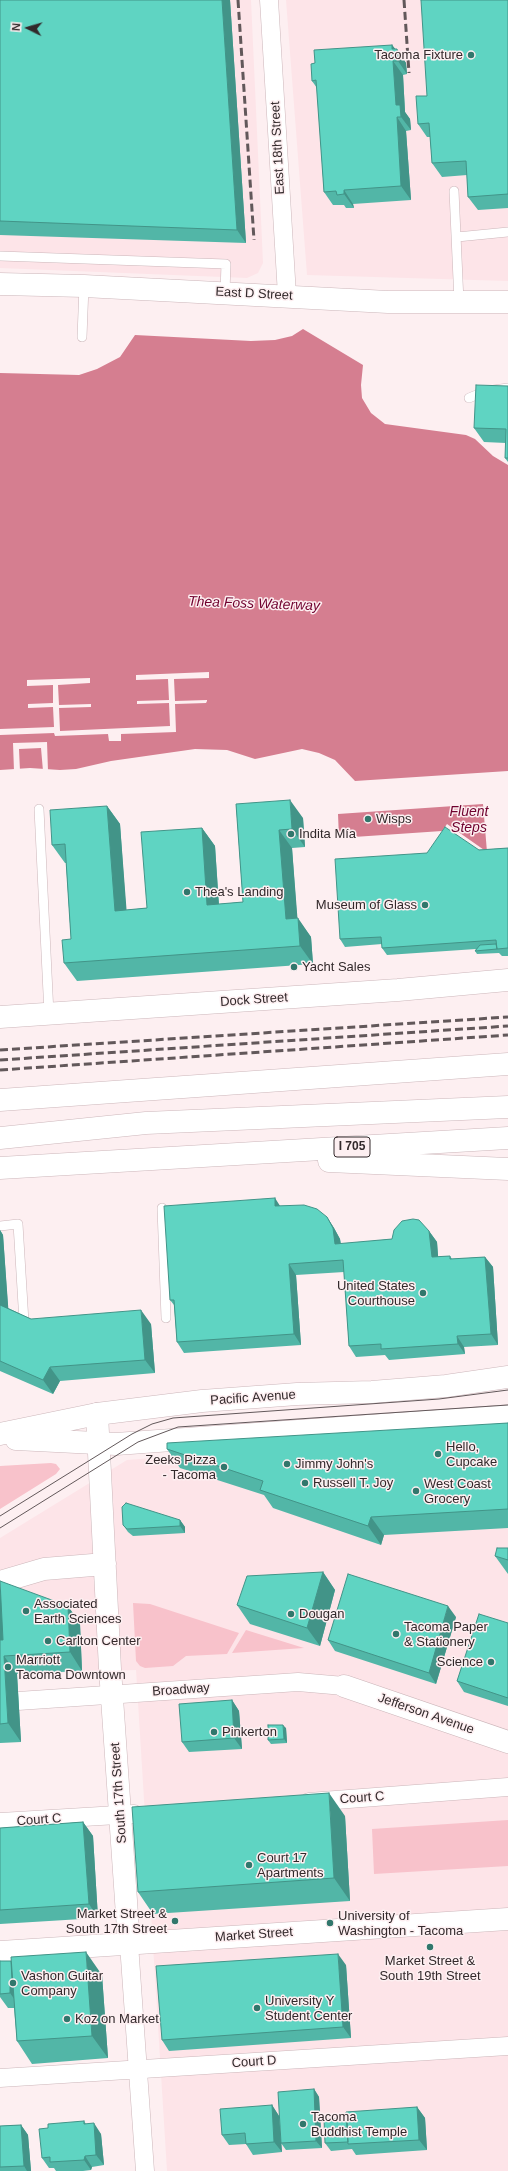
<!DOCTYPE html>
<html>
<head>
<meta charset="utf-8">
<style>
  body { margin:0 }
  #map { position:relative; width:508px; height:2171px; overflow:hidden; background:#fdeff1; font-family:Arial,sans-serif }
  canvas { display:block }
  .north { position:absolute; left:8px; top:8px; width:40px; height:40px; -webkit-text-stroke:3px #fdeff1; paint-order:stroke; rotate:275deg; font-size:11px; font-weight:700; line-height:16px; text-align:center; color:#32292b }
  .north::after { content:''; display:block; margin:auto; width:14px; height:18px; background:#32292b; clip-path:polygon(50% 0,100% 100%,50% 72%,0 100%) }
</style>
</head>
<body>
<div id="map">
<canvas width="508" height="2171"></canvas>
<div class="north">N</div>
</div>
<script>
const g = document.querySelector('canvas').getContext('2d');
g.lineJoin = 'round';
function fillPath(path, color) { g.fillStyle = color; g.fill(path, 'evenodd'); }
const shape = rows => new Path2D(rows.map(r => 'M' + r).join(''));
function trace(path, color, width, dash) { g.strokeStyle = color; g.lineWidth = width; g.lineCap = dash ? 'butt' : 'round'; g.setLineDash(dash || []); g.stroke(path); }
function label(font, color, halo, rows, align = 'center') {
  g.font = font + ' Arial,sans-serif'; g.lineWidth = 3; g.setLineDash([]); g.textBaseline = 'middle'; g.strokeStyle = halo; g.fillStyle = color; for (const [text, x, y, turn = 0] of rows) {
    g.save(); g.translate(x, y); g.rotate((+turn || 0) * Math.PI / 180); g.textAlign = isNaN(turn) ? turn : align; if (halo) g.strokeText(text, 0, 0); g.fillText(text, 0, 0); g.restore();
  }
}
fillPath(shape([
  [0,0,251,0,263,263,258,273,247,278,0,268],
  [286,0,508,0,508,281,307,275],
  [508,1430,508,2171,167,2171,136,1670,17,1674,0,1576,0,1538,127,1460]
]), '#fde4e8');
fillPath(shape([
  [51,1463,56,1464,60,1469,56,1474,0,1509,0,1466],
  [133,1603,150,1604,239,1633,227,1654,186,1656,173,1666,145,1668,140,1666,136,1661],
  [246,1630,304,1648,232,1653],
  [508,1820,508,1866,374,1874,372,1829]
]), '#f8c2cb');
fillPath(shape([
  [303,329,363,365,361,385,362,398,371,413,385,424,466,435,475,439,493,456,508,465,508,771,355,781,335,760,319,753,302,749,255,759,227,750,195,749,111,761,76,769,60,770,30,768,0,770,0,373,79,375,97,369,120,357,135,335,251,341,275,340,292,336],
  [483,804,487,852,447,824,442,831,339,838,338,814]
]), '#d57e90');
fillPath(shape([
  [209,672,209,678,174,679,175,701,207,700,207,701,206,703,175,704,176,732,121,734,121,741,109,741,108,734,55,736,54,733,0,735,0,729,54,727,53,707,28,708,28,704,53,703,53,685,27,686,27,680,90,678,90,683,58,685,59,705,91,704,91,707,59,708,60,731,170,726,169,703,137,704,137,701,169,700,168,679,136,680,136,675],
  [47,742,48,771,43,771,41,748,19,749,20,771,14,771,13,743]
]), '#fdeff1');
const lane = shape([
  [454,191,459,302],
  [457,237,508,232],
  [0,256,226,264,225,292],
  [82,337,84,286],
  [469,398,486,391,508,388],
  [39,809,49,1014],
  [162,1208,166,1318],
  [0,1226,18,1224,24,1322]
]);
const street = shape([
  [269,0,287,295],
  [18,1701,298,1682,344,1686],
  [309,1802,508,1787],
  [0,1822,134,1814],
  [129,1944,145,2171],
  [0,2078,508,2046]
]);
const secondary = shape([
  [0,284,84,286,388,302,508,302],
  [0,1017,398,990,508,980],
  [97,1414,110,1669,129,1944],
  [0,1582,44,1569,105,1564],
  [344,1686,508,1742],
  [0,1952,508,1919]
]);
const primary = shape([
  [0,1434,97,1414,202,1401,297,1394,372,1392,446,1386,508,1377],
  [16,1439,116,1444,508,1416]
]);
const highway = shape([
  [0,1100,508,1064],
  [0,1138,146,1123,508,1107],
  [329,1161,508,1169],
  [0,1168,508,1138]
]);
trace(lane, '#ccb6ba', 10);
trace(street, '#ccb6ba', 19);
trace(secondary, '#ccb6ba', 23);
trace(primary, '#ccb6ba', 23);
trace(highway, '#ccb6ba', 23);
trace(lane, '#fff', 9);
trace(street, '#fff', 18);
trace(secondary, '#fff', 22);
trace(primary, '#fff', 22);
trace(highway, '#fff', 22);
trace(shape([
  [0,1516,132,1434,152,1424,173,1418,439,1399,508,1390],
  [0,1528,138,1442,178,1427,508,1405]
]), '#62585a', 1);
trace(shape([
  [238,0,254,240],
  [404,0,409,73],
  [0,1050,508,1017],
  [0,1060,508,1026],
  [0,1070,508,1035]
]), '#62585a', 3, [8, 4]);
fillPath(shape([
  [0,0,230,0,246,243,0,235],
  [508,0,508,208,478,210,468,197,467,175,442,177,432,163,430,137,427,137,418,124,427,96],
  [392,45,406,63,407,74,403,75,405,112,410,119,411,130,406,131,411,200,353,204,354,208,346,208,344,205,333,205,324,192,317,88,312,81,315,63],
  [508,386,508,462,505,458,506,443,484,442,474,428],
  [236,804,303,818,305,847,292,848,297,918,311,937,313,964,77,981,64,963,71,939,66,863,65,863,52,845,107,806,120,824,126,910,147,908,202,828,215,846,219,904,243,902],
  [508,848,508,956,502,956,499,953,477,954,475,951,476,949,387,955,382,948,382,944,345,947,340,939,427,853],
  [280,1206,327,1217,334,1228,340,1239,341,1244,392,1239,429,1231,437,1242,438,1257,450,1256,452,1259,485,1257,493,1267,498,1345,464,1347,465,1354,389,1360,385,1355,356,1357,349,1346,344,1272,296,1275,301,1345,184,1353,177,1342,174,1305,170,1300],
  [0,1230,3,1235,8,1308,31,1319,151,1324,155,1373,60,1381,53,1394,0,1371],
  [508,1423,508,1528,384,1535,381,1545,273,1508,264,1495,180,1468,167,1449],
  [180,1520,185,1527,185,1533,133,1536,128,1532,123,1525],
  [508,1548,508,1574,495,1556],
  [323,1572,335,1590,320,1646,250,1624,237,1605],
  [0,1590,1,1591,68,1606,80,1624,82,1671,17,1674,21,1742,0,1743],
  [456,1617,436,1684,335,1651,328,1640],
  [508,1623,508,1706,464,1692,457,1681],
  [232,1700,239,1711,242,1749,189,1752,182,1742],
  [286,1728,287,1743,271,1744,268,1740],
  [345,1816,350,1901,153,1914,138,1892],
  [83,1822,93,1836,98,1918,0,1924,0,1828],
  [0,1961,102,1975,108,2058,32,2064,17,2041,14,2008,8,2008,0,1997],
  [346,1965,351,2038,169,2051,162,2040],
  [314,2089,319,2097,322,2148,286,2150,281,2143],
  [272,2105,279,2116,282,2152,253,2155,246,2144,229,2145,222,2135],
  [417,2107,425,2118,427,2150,356,2155,352,2149,331,2151,325,2143,347,2118],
  [84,2121,86,2124,101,2134,104,2165,92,2167,91,2170,83,2171,56,2171,54,2168,49,2168,42,2158,48,2128],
  [21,2125,28,2135,31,2171,0,2171,0,2126]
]), '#52b6a7');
fillPath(shape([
  [222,0,230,0,246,243,237,230],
  [392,45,397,51,397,49,406,63,407,74,398,61,392,49],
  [393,61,403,75,405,112,410,119,411,130,401,117,396,105],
  [397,117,406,131,411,200,401,186],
  [344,190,353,204,354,208,344,194],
  [290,800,303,818,305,847,292,829],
  [107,806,120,824,128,929,115,911],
  [202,828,215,846,220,923,207,905],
  [279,830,292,848,299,938,286,919],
  [298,918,311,937,313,964,300,946],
  [275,1198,282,1209,275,1206],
  [327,1217,334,1228,340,1239,342,1255,335,1244],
  [0,1230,3,1235,9,1318,0,1305],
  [429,1231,437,1242,439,1268,432,1257],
  [485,1257,493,1267,498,1345,491,1334],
  [289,1264,296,1275,301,1345,294,1334],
  [141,1310,151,1324,155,1373,145,1360],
  [457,1336,464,1347,465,1354,458,1344],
  [50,1367,60,1381,53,1394,43,1380],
  [371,1517,384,1535,381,1545,368,1526],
  [180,1520,185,1527,185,1533,180,1526],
  [323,1572,335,1590,320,1646,307,1628],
  [0,1590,7,1600,10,1656,0,1644],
  [68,1606,80,1624,82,1671,70,1652],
  [448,1606,456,1617,436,1684,429,1673],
  [4,1656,17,1674,21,1742,8,1723],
  [232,1700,239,1711,242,1749,234,1738],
  [283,1725,286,1728,287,1743,284,1739],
  [329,1793,345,1816,350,1901,334,1878],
  [83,1822,93,1836,98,1918,89,1904],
  [86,1952,102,1975,108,2058,92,2036],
  [338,1954,346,1965,351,2038,343,2027],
  [10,1981,19,1995,20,2007,10,1993],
  [314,2089,319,2097,322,2148,316,2141],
  [272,2105,279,2116,282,2152,274,2142],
  [417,2107,425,2118,427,2150,419,2140],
  [94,2123,101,2134,104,2165,96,2155],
  [21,2125,28,2135,31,2171,27,2171,24,2166],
  [85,2156,92,2167,91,2170,84,2160]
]), '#429488');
const building = shape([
  [0,0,222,0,237,230,0,221,0,0],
  [421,0,508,0,508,194,468,197,466,161,432,163,429,123,418,124,416,96,427,96,421,0],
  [392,45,392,49,397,49,398,61,393,61,396,105,400,105,401,117,397,117,401,186,344,190,344,194,337,195,336,191,324,192,316,80,312,81,311,64,315,63,314,50,392,45],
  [476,385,508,386,508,458,505,458,506,429,474,428,476,385],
  [290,800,292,829,279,830,286,919,298,918,300,946,64,963,62,940,71,939,65,844,52,845,50,810,107,806,115,911,147,908,141,832,202,828,207,905,243,902,236,804,290,800],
  [445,827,479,850,508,848,508,948,497,949,496,940,382,948,381,937,340,939,335,859,427,853,445,827],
  [496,944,497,949,475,951,480,945,496,944],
  [275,1198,275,1206,304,1205,317,1209,327,1217,333,1228,335,1244,392,1239,394,1230,402,1221,413,1219,419,1220,429,1231,432,1257,450,1256,450,1259,485,1257,491,1334,457,1336,458,1344,381,1349,381,1344,349,1346,343,1260,289,1264,294,1334,177,1342,174,1300,170,1300,164,1206,275,1198],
  [0,1305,31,1319,141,1310,145,1360,50,1367,43,1380,0,1361,0,1305],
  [508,1423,508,1509,371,1517,368,1526,260,1490,263,1481,167,1449,167,1443,508,1423],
  [126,1503,180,1520,180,1526,127,1529,123,1525,122,1507,126,1503],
  [497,1548,508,1548,508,1560,495,1556,497,1548],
  [323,1572,307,1628,237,1605,247,1576,323,1572],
  [348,1574,448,1606,429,1673,328,1640,348,1574],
  [0,1581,68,1606,70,1652,4,1656,8,1723,0,1724,0,1640,3,1640,0,1581],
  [479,1614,508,1623,508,1698,457,1681,479,1614],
  [232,1700,234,1738,182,1742,179,1704,232,1700],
  [268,1725,283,1725,284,1739,268,1740,268,1725],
  [329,1793,334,1878,138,1892,132,1807,329,1793],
  [83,1822,89,1904,0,1910,0,1828,83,1822],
  [86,1952,92,2036,17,2041,11,1957,86,1952],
  [338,1954,343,2027,162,2040,156,1966,338,1954],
  [0,1961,11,1961,12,1981,10,1981,10,1993,0,1994,0,1961],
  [314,2089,316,2141,281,2143,278,2092,314,2089],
  [272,2105,274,2142,246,2144,245,2133,222,2135,220,2109,272,2105],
  [417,2107,419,2140,348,2144,346,2112,417,2107],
  [347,2118,348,2142,325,2143,324,2119,347,2118],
  [84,2121,84,2124,94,2123,96,2155,85,2156,84,2160,50,2162,50,2157,42,2158,39,2129,48,2128,48,2124,84,2121],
  [21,2125,24,2166,0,2167,0,2126,21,2125]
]);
fillPath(building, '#5fd4c2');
trace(building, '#429488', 1);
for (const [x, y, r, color] of [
  [471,55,4,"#31776c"],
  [368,819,4,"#31776c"],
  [291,834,4,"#31776c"],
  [187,892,4,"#31776c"],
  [425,905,4,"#31776c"],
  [294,967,4,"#31776c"],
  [423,1293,4,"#31776c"],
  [438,1454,4,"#31776c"],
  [287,1464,4,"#31776c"],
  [224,1467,4,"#31776c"],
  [305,1483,4,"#31776c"],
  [416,1491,4,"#31776c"],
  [26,1611,4,"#31776c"],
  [291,1614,4,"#31776c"],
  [396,1634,4,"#31776c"],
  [48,1641,4,"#31776c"],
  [491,1662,4,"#31776c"],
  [8,1667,4,"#31776c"],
  [214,1732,4,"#31776c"],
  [249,1865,4,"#31776c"],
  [175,1921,4,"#31776c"],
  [330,1923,4,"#31776c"],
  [430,1947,4,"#31776c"],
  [13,1983,4,"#31776c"],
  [257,2008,4,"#31776c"],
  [67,2019,4,"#31776c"],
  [303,2124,4,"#31776c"]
]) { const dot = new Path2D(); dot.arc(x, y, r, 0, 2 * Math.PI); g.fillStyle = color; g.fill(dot); trace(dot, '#fdeff1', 1.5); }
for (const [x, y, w] of [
  [352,1147,36]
]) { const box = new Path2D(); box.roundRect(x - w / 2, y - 10, w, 20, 3); g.fillStyle = '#fdeff1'; g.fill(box); trace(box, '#32292b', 1); }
label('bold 12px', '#32292b', null, [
  ["I 705",352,1147]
]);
label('13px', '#32292b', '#fdeff1', [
  ["Tacoma Fixture",463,55,"right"],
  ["Wisps",376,819],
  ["Indita Mía",299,834],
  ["Thea's Landing",195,892],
  ["Museum of Glass",417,905,"right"],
  ["Yacht Sales",302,967],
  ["United States",415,1286,"right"],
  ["Courthouse",415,1301,"right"],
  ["Hello,",446,1447],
  ["Cupcake",446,1462],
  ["Zeeks Pizza",216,1460,"right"],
  ["- Tacoma",216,1475,"right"],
  ["Jimmy John's",295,1464],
  ["Russell T. Joy",313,1483],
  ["West Coast",424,1484],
  ["Grocery",424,1499],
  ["Associated",34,1604],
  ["Earth Sciences",34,1619],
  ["Dougan",299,1614],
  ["Tacoma Paper",404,1627],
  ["& Stationery",404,1642],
  ["Carlton Center",56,1641],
  ["Marriott",16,1660],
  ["Tacoma Downtown",16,1675],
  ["Science",483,1662,"right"],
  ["Pinkerton",222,1732],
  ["Court 17",257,1858],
  ["Apartments",257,1873],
  ["Market Street &",167,1914,"right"],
  ["South 17th Street",167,1929,"right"],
  ["University of",338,1916],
  ["Washington - Tacoma",338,1931],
  ["Market Street &",430,1961,"center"],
  ["South 19th Street",430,1976,"center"],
  ["Vashon Guitar",21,1976],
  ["Company",21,1991],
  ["University Y",265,2001],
  ["Student Center",265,2016],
  ["Koz on Market",75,2019],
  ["Tacoma",311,2117],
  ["Buddhist Temple",311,2132]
], 'left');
label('13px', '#32292b', '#fdeff1', [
  ["East 18th Street",278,148,-93],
  ["East D Street",254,294,3],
  ["Dock Street",254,1000,-4],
  ["Pacific Avenue",253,1398,-4],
  ["Broadway",181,1690,-4],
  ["Jefferson Avenue",426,1714,19],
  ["South 17th Street",119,1793,-94],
  ["Court C",362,1798,-4],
  ["Court C",39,1820,-4],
  ["Market Street",254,1935,-4],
  ["Court D",254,2062,-4]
]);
label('italic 14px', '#6f012e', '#fdeff1', [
  ["Thea Foss Waterway",254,604,2],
  ["Fluent",469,812],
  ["Steps",469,828]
]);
</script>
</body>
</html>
